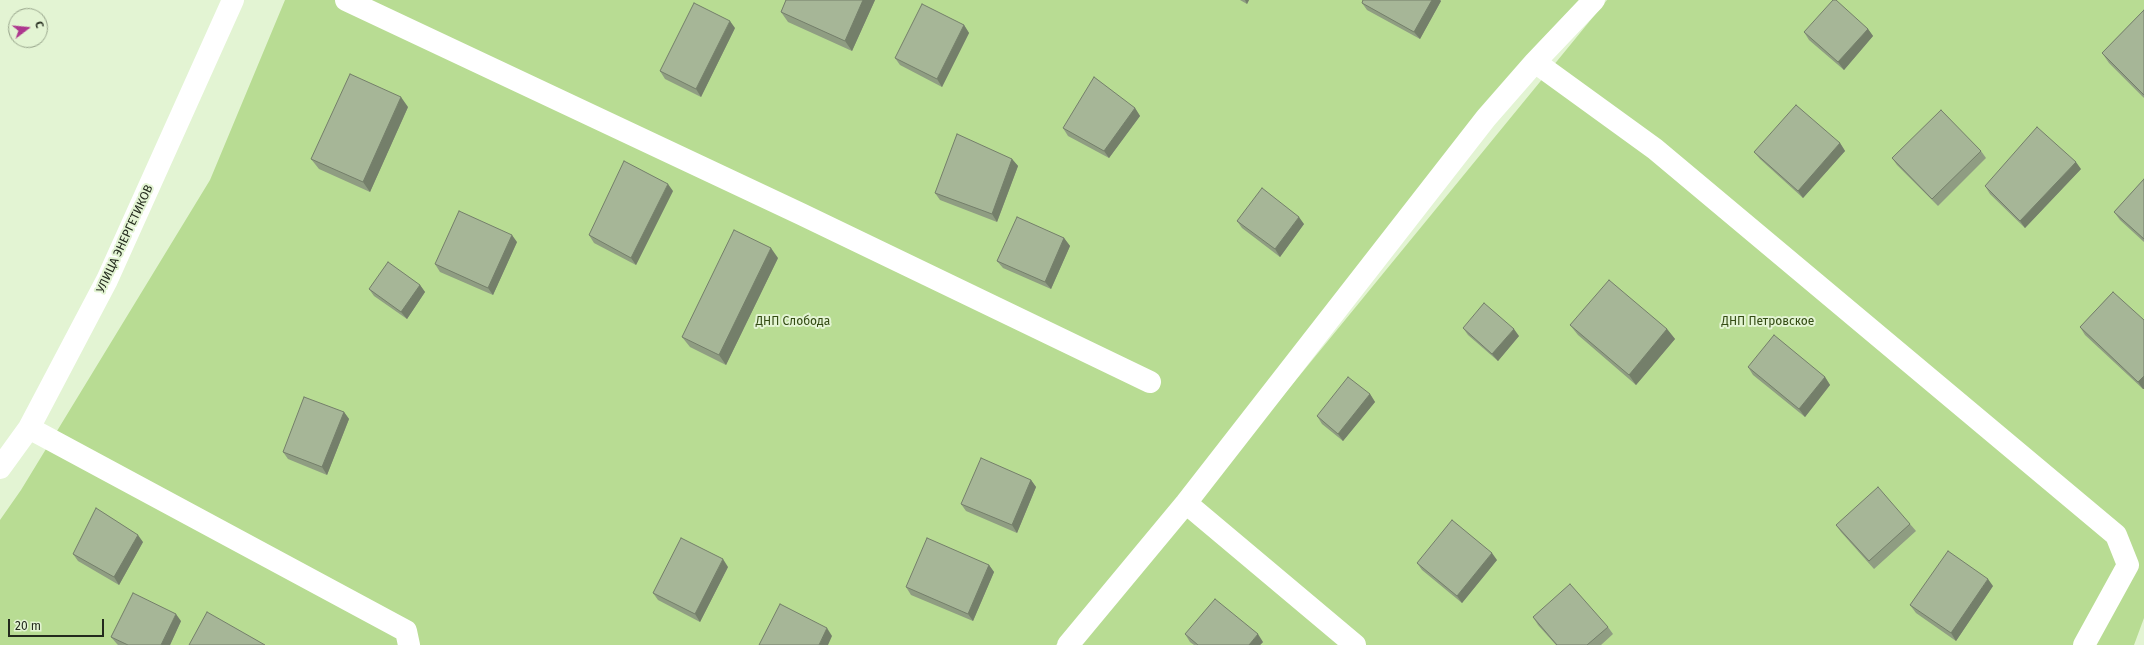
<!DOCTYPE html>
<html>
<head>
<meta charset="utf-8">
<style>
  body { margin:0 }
  #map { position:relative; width:2144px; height:645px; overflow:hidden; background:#e3f4d3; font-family:"Fira Sans",sans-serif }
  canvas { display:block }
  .north { position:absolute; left:8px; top:8px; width:40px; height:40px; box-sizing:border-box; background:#e3f4d3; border:1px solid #96a38a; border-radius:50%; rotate:74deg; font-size:11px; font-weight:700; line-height:16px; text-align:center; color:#232a1d }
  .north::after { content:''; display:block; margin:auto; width:14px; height:18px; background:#ad378e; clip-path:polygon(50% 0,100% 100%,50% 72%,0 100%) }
  .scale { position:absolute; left:8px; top:619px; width:96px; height:18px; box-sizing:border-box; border:2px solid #232a1d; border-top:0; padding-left:5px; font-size:12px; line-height:14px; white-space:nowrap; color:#232a1d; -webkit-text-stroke:3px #e3f4d3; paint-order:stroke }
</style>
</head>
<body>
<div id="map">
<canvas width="2144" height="645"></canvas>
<div class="north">С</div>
<div class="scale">20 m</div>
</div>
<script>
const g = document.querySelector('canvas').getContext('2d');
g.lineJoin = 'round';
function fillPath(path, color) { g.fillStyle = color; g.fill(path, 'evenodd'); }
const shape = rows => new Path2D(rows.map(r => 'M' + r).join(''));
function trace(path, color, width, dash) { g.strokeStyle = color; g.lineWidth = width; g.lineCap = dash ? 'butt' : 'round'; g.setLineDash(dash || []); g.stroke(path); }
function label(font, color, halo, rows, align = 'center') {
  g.font = font + ' "Fira Sans",sans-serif'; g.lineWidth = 4; g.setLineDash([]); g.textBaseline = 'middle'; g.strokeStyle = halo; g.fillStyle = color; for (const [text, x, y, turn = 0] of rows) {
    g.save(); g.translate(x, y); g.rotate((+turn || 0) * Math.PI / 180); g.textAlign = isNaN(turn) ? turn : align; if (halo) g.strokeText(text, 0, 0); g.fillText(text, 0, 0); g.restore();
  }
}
fillPath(shape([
  [285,0,1586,0,1056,645,0,645,0,520,21,490,210,180],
  [1607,0,2144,0,2144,618,2134,645,1079,645]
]), '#b8dc93');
trace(shape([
  [346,0,801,214,1150,382],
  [1535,62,1655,149,2116,535,2128,565,2084,645],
  [29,428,406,631,409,645],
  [0,468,29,428,107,280,233,0],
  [1186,503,1355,645],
  [1068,645,1186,503,1486,118,1535,62,1594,0]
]), '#fff', 22);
fillPath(shape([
  [786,0,875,0,852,51,788,22,781,12],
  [1240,0,1249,0,1247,4],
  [1363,0,1440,0,1441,1,1420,39,1367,10,1362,3],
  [2144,10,2144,98,2109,63,2102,53],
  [964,25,969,33,942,87,900,65,895,58],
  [735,28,701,97,665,79,660,71],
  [1868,29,1873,36,1844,70,1809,40,1804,32],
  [408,107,370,192,319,169,311,159],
  [1135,108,1140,116,1109,158,1068,136,1063,128],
  [1840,143,1845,151,1803,198,1760,159,1754,152],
  [1981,151,1986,158,1938,206,1897,165,1892,158],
  [1012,159,1018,166,997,222,940,200,935,193],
  [2081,169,2025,228,1990,194,1985,186],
  [2144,179,2144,242,2120,220,2114,212],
  [673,191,636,265,594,243,589,235],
  [1237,221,1304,224,1280,257,1242,228],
  [1064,238,1070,246,1051,289,1003,268,997,261],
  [517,242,493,295,440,272,435,264],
  [778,258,726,365,690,347,682,337],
  [420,285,425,292,407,319,374,296,369,289],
  [2113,292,2143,389,2085,335,2080,327],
  [1570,325,1667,329,1675,339,1636,385,1578,335],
  [1463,328,1519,336,1498,361,1468,335],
  [1748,367,1825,377,1830,385,1805,417,1753,375],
  [1370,394,1375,402,1343,441,1322,424,1317,416],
  [344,412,349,419,327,475,288,459,283,452],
  [1031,480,1036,487,1017,533,966,511,961,504],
  [1910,524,1916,531,1874,569,1841,532,1836,525],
  [143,542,119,585,78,561,73,554],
  [1497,560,1462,603,1422,570,1417,563],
  [989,565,994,572,973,621,911,595,906,587],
  [728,567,700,622,658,600,653,593],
  [1993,586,1956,641,1916,613,1910,605],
  [1533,617,1608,627,1613,634,1601,645,1556,645,1538,625],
  [181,621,170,645,118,645,117,644,111,637],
  [1185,634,1263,642,1260,645,1194,645,1190,642]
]), '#8f9d82');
fillPath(shape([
  [863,0,875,0,852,51,845,41],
  [1245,0,1249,0,1247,4],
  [1432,0,1440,0,1441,1,1420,39,1414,32],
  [730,21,735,28,701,97,696,89],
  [964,25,969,33,942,87,937,79],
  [1868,29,1873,36,1844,70,1838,62],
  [401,97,408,107,370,192,363,182],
  [1135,108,1140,116,1109,158,1104,151],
  [1840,143,1845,151,1803,198,1798,191],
  [1012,159,1018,166,997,222,992,214],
  [2076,162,2081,169,2025,228,2020,221],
  [668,184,673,191,636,265,631,258],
  [1299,217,1304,224,1280,257,1275,249],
  [512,235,517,242,493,295,488,288],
  [1064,238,1070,246,1051,289,1045,282],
  [771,248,778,258,726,365,719,355],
  [420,285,425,292,407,319,401,312],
  [1514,329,1519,336,1498,361,1492,354],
  [1667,329,1675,339,1636,385,1629,375],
  [2144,376,2144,389,2143,389,2138,382],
  [1825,377,1830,385,1805,417,1799,409],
  [1370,394,1375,402,1343,441,1338,434],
  [344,412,349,419,327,475,322,467],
  [1031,480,1036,487,1017,533,1012,525],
  [138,535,143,542,119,585,114,577],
  [1492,553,1497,560,1462,603,1457,596],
  [723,559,728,567,700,622,695,614],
  [989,565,994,572,973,621,968,614],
  [1988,579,1993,586,1956,641,1951,633],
  [176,614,181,621,170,645,161,645],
  [827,628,832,636,828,645,819,645],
  [1258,634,1263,642,1260,645,1249,645]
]), '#747f6a');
const building = shape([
  [786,0,863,0,845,41,781,12,786,0],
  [1363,0,1432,0,1414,32,1362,3,1363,0],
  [1833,0,1836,0,1868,29,1838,62,1804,32,1833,0],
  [694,3,730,21,696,89,660,71,694,3],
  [922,4,964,25,937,79,895,58,922,4],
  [2144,10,2144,95,2102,53,2144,10],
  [350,74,401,97,363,182,311,159,350,74],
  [1094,77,1135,108,1104,151,1063,128,1094,77],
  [1796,105,1840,143,1798,191,1754,152,1796,105],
  [1941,110,1981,151,1932,199,1892,158,1941,110],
  [2037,127,2076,162,2020,221,1985,186,2037,127],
  [957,134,1012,159,992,214,935,193,957,134],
  [624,161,668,184,631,258,589,235,624,161],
  [2144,179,2144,239,2114,212,2144,179],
  [1262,188,1299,217,1275,249,1237,221,1262,188],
  [459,211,512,235,488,288,435,264,459,211],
  [1017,217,1064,238,1045,282,997,261,1017,217],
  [734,230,771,248,719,355,682,337,734,230],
  [388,262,420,285,401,312,369,289,388,262],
  [1609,280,1667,329,1629,375,1570,325,1609,280],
  [2113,292,2144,320,2144,376,2138,382,2080,327,2113,292],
  [1484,303,1514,329,1492,354,1463,328,1484,303],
  [1774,335,1825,377,1799,409,1748,367,1774,335],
  [1348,377,1370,394,1338,434,1317,416,1348,377],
  [304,397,344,412,322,467,283,452,304,397],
  [981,458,1031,480,1012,525,961,504,981,458],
  [1878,487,1910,524,1869,561,1836,525,1878,487],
  [96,508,138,535,114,577,73,554,96,508],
  [1452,520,1492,553,1457,596,1417,563,1452,520],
  [681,538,723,559,695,614,653,593,681,538],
  [927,538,989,565,968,614,906,587,927,538],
  [1948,551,1988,579,1951,633,1910,605,1948,551],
  [1570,584,1608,627,1587,645,1557,645,1533,617,1570,584],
  [133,593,176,614,161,645,128,645,111,637,133,593],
  [1215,599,1258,634,1249,645,1198,645,1185,634,1215,599],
  [780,604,827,628,819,645,759,645,780,604],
  [207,612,265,645,189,645,207,612]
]);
fillPath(building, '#a6b697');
trace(building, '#747f6a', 1);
label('12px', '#232a1d', '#e3f4d3', [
  ["УЛИЦА ЭНЕРГЕТИКОВ",125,239,-65]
]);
label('12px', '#334b13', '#e3f4d3', [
  ["ДНП Слобода",793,322],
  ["ДНП Петровское",1768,322]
]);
</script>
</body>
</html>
